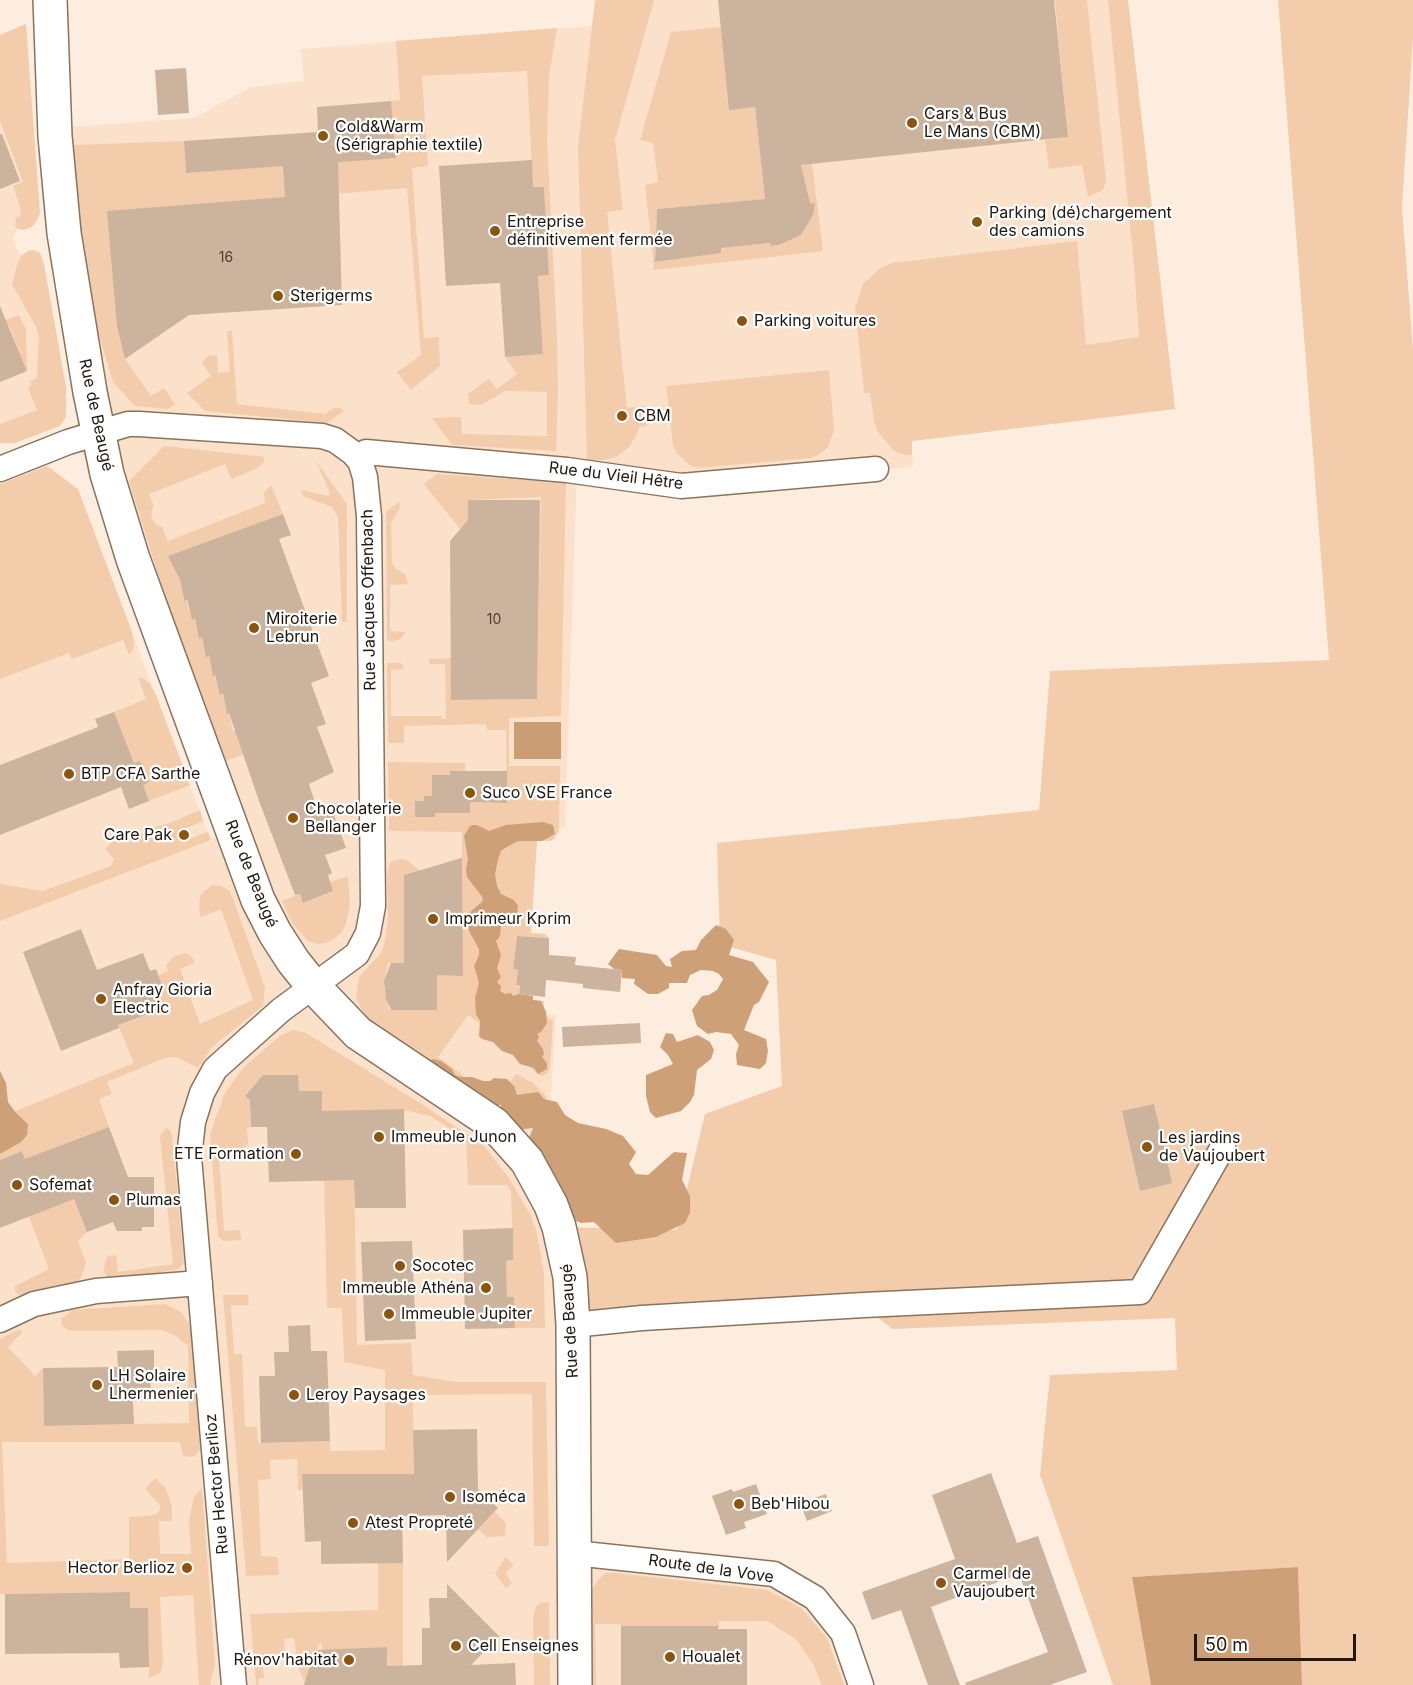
<!DOCTYPE html>
<html>
<head>
<meta charset="utf-8">
<style>
  body { margin:0 }
  #map { position:relative; width:1413px; height:1685px; overflow:hidden; background:#fdeddf; font-family:Inter,sans-serif }
  canvas { display:block }
  .scale { position:absolute; left:1194px; top:1634px; width:162px; height:27px; box-sizing:border-box; border:3px solid #20170f; border-top:0; padding-left:8px; font-size:18px; line-height:21px; white-space:nowrap; color:#20170f; -webkit-text-stroke:4px #fefefe; paint-order:stroke }
</style>
</head>
<body>
<div id="map">
<canvas width="1413" height="1685"></canvas>
<div class="scale">50 m</div>
</div>
<script>
const g = document.querySelector('canvas').getContext('2d');
g.lineJoin = 'round';
function fillPath(path, color) { g.fillStyle = color; g.fill(path, 'evenodd'); }
const shape = rows => new Path2D(rows.map(r => 'M' + r).join(''));
function trace(path, color, width, dash) { g.strokeStyle = color; g.lineWidth = width; g.lineCap = dash ? 'butt' : 'round'; g.setLineDash(dash || []); g.stroke(path); }
function label(font, color, halo, rows, align = 'center') {
  g.font = font + ' Inter,sans-serif'; g.lineWidth = 4.5; g.setLineDash([]); g.textBaseline = 'middle'; g.strokeStyle = halo; g.fillStyle = color; for (const [text, x, y, turn = 0] of rows) {
    g.save(); g.translate(x, y); g.rotate((+turn || 0) * Math.PI / 180); g.textAlign = isNaN(turn) ? turn : align; if (halo) g.strokeText(text, 0, 0); g.fillText(text, 0, 0); g.restore();
  }
}
fillPath(shape([
  [595,0,1128,0,1175,409,912,441,913,467,681,486,577,471,565,827,479,828,481,1015,556,1015,545,1194,551,1205,575,1553,774,1574,815,1598,861,1685,0,1685,0,484,47,466,78,489,210,839,234,831,91,460,85,457,76,447,73,432,79,417,55,128,193,118,252,87,304,81,301,49,592,26],
  [26,24,31,199,13,238,19,252,31,266,57,410,0,437,0,35]
]), '#fbe1ca');
fillPath(shape([
  [595,0,654,0,615,140,623,210,607,212,627,408,644,406,647,426,639,427,636,436,628,448,616,457,605,460,587,460,578,147],
  [1055,0,1087,0,1106,180,1103,190,1088,197,1082,165,1049,169,1045,140,1068,137],
  [1108,0,1128,0,1175,409,912,441,912,455,906,455,894,451,878,432,874,422,870,393,864,393,855,308,863,284,879,269,892,263,1077,241,1086,345,1139,337,1134,266],
  [1278,0,1413,0,1413,37,1402,207,1413,351,1413,1685,1302,1685,1298,1567,1132,1577,1151,1685,1113,1685,1040,1475,1050,1375,1177,1370,1175,1318,892,1329,863,1305,573,1325,559,1227,677,1230,705,1114,782,1086,776,960,720,944,717,843,1039,810,1050,671,1329,660],
  [26,24,40,213,36,222,32,227,23,230,17,229,15,225,16,218,20,215,21,210,13,186,23,182,0,121,0,35],
  [721,27,729,109,755,107,765,199,657,209,655,262,721,253,721,248,770,243,771,246,779,245,801,235,813,215,801,165,812,164,823,251,654,270,645,185,658,182,653,143,640,140,671,32],
  [557,28,549,76,547,141,557,337,558,390,556,451,452,445,432,418,461,417,462,434,547,436,547,392,505,391,481,405,469,404,468,394,489,379,497,389,517,374,505,357,543,354,538,276,549,275,544,187,533,187,527,71,422,76,428,166,412,168,424,338,439,337,440,366,411,390,397,372,421,355,407,188,108,212,117,327,125,359,151,396,164,388,175,404,168,409,135,406,113,382,91,308,79,229,74,145,184,141,186,173,395,157,391,101,400,100,396,41],
  [34,250,40,253,44,264,66,387,66,417,60,426,15,443,0,443,0,424,37,410,28,388,31,385,30,381,37,378,39,337,36,327,12,284,18,262,22,255,28,251],
  [19,315,26,329,27,371,9,325,1,328,0,322],
  [227,331,232,331,237,404,325,414,334,408,341,408,344,411,327,423,205,411,187,393,211,376,202,363,208,356,217,355,218,373,230,372],
  [829,370,834,430,828,447,820,454,811,458,698,468,689,465,677,453,673,445,666,386],
  [164,446,265,457,263,463,258,468,231,479,225,464,149,494,154,506,151,511,152,519,156,524,162,527,168,541,265,503,264,493,271,485,283,514,169,556,180,580,192,620,195,618,199,638,202,637,206,657,209,655,213,676,215,674,220,695,223,693,227,714,229,713,233,732,236,730,245,754,226,761,168,606,129,481],
  [316,461,347,504,347,622,342,622,338,517,332,507,303,496,301,490,329,496,329,491],
  [47,466,78,489,131,629,134,642,133,650,129,655,123,640,72,659,69,653,0,679,0,484],
  [437,474,566,483,561,716,509,718,509,766,560,766,559,831,554,839,550,841,537,841,531,933,545,934,549,938,517,936,513,969,518,970,516,984,520,985,519,994,533,996,533,1000,544,1001,543,1015,553,1020,550,1068,547,1074,541,1076,534,1071,526,1061,528,1058,468,1015,438,1057,497,1100,516,1074,533,1083,547,1097,544,1106,539,1114,527,1122,520,1122,487,1093,394,1039,377,1027,365,1017,356,997,359,977,381,953,385,941,388,919,387,877,390,862,400,859,407,860,420,871,462,857,462,832,389,831,388,762,465,763,465,771,451,771,450,775,432,775,432,796,424,796,424,801,415,801,416,817,435,817,435,801,449,801,450,813,470,813,470,802,507,803,506,730,487,730,486,724,404,726,404,743,388,743,387,663,400,663,404,666,404,669,391,670,391,716,442,716,441,719,446,719,445,664,429,664,429,659,451,658,451,700,537,699,541,497,468,500,468,520,460,529,424,484],
  [462,858,463,975,437,975,436,1010,389,1010,384,987,388,963,404,963,404,876],
  [399,502,400,508,391,523,392,563,396,569,405,574,408,584,390,585,390,631,405,632,403,637,398,640,392,641,387,640,386,512],
  [138,677,144,679,149,683,156,695,190,785,149,801,143,785,149,782,140,761,134,763,114,712,146,699],
  [200,810,203,821,179,831,183,841,208,832,211,840,0,921,0,884,43,891,106,868,112,865,114,859,105,849,113,840,126,836,137,836,152,828,170,823],
  [348,876,350,905,346,924,341,933,334,939,326,943,317,944,308,941,292,923,282,901,300,894,304,903,333,891,330,882],
  [213,885,221,886,230,891,265,987,263,1006,212,1047,198,1068,176,1057,165,1058,107,1082,112,1094,99,1099,109,1127,54,1148,87,1232,78,1241,86,1263,81,1277,75,1284,19,1295,15,1292,15,1286,49,1269,29,1217,45,1210,22,1151,0,1160,0,1093,8,1114,134,1063,118,1025,164,1008,157,989,163,987,159,975,168,971,166,966,173,957,177,955,186,953,192,957,195,963,180,969,200,1024,253,1000,221,909,201,917,199,910,200,896,205,890],
  [293,1030,306,1033,420,1103,483,1145,509,1178,531,1216,536,1229,544,1273,545,1328,515,1328,514,1297,507,1297,506,1261,513,1260,511,1191,507,1185,468,1185,466,1139,430,1116,400,1109,353,1111,357,1345,411,1343,413,1375,456,1382,546,1382,549,1546,534,1546,532,1394,413,1395,414,1505,401,1474,302,1474,302,1490,298,1490,297,1459,270,1460,271,1479,258,1480,261,1556,278,1557,279,1575,246,1576,223,1295,248,1295,249,1305,231,1305,234,1354,242,1354,245,1427,257,1427,258,1443,330,1441,330,1451,385,1450,385,1370,344,1362,342,1308,327,1308,322,1091,299,1091,298,1075,263,1075,245,1095,250,1100,251,1127,247,1128,248,1144,241,1152,219,1155,224,1231,240,1230,241,1240,223,1241,218,1236,210,1135,216,1117,225,1093,243,1068,281,1035],
  [166,1128,170,1130,172,1135,184,1263,179,1269,112,1280,107,1277,104,1271,105,1261,108,1256,116,1255,118,1272,173,1264,160,1136],
  [165,1304,181,1312,190,1325,193,1337,202,1447,195,1456,191,1457,183,1456,180,1442,2,1442,7,1563,129,1559,129,1517,155,1515,160,1510,160,1505,145,1489,155,1478,165,1487,172,1506,172,1521,159,1521,160,1554,191,1554,189,1520,194,1497,202,1488,215,1664,210,1685,199,1685,193,1595,160,1597,163,1665,160,1673,149,1678,148,1608,130,1608,130,1592,0,1594,0,1339,19,1329,23,1332,8,1347,35,1376,43,1368,44,1426,189,1423,188,1346,176,1336,162,1330,70,1331,62,1326,61,1319,72,1310],
  [495,1512,506,1523,505,1536,486,1537,478,1529],
  [506,1557,514,1565,505,1573,512,1583,506,1589,495,1573],
  [378,1563,403,1563,403,1667,412,1665,413,1685,388,1685,387,1647,323,1650,321,1642,314,1653,305,1683,298,1667,294,1638,284,1639,285,1656,262,1657,264,1678,258,1679,259,1685,256,1685,250,1614,378,1610],
  [605,1573,615,1573,767,1590,801,1608,827,1638,844,1685,822,1685,813,1664,796,1639,767,1621,719,1621,719,1626,621,1626,620,1624,595,1624,596,1685,590,1685,589,1594,598,1580],
  [549,1602,550,1685,534,1685,533,1618,536,1606,540,1603]
]), '#f2ccab');
fillPath(shape([
  [543,822,553,825,555,834,542,841,518,841,505,848,501,851,498,860,495,874,497,886,501,894,514,900,518,906,517,916,505,924,501,925,500,936,496,941,501,955,497,968,501,977,497,982,501,986,500,991,505,994,511,993,513,996,519,994,533,996,533,1000,541,1001,546,1012,547,1023,541,1032,537,1034,539,1037,537,1041,543,1049,544,1054,542,1057,547,1063,547,1069,538,1074,534,1068,520,1064,513,1055,502,1051,493,1042,482,1039,479,1036,480,1021,476,1014,475,998,479,983,474,966,479,955,479,949,469,931,467,919,471,911,482,902,483,898,467,877,466,869,468,859,464,836,470,826,473,825,477,825,489,831,506,825],
  [716,925,726,929,734,940,729,955,753,962,769,982,759,1002,754,1005,744,1030,766,1039,768,1051,766,1063,760,1069,737,1065,736,1054,739,1045,731,1034,716,1032,708,1034,697,1026,692,1010,702,996,709,995,717,990,723,979,719,974,713,971,701,970,690,975,687,983,669,983,669,988,658,994,648,994,634,984,635,979,622,978,622,970,614,969,608,964,619,949,657,955,666,966,672,967,670,959,682,951,696,950,701,940],
  [666,1033,673,1034,677,1042,698,1035,710,1042,714,1050,711,1059,697,1070,694,1095,690,1102,681,1111,656,1118,650,1112,646,1096,646,1075,673,1064,668,1055,660,1047],
  [433,1059,441,1061,452,1069,455,1075,461,1077,472,1077,483,1081,490,1081,494,1078,507,1079,514,1086,517,1095,538,1092,544,1099,557,1102,565,1115,578,1123,606,1129,623,1136,636,1152,629,1164,636,1174,648,1175,674,1152,687,1153,682,1180,690,1196,690,1212,685,1223,656,1237,616,1243,594,1222,581,1223,569,1218,525,1148,533,1128,516,1130,501,1118,501,1105,493,1105,479,1092,470,1089,427,1063],
  [0,1071,6,1083,8,1102,16,1113,28,1124,27,1135,21,1142,0,1154],
  [1298,1567,1302,1685,1151,1685,1132,1577]
]), '#cea077');
fillPath(shape([
  [514,722,561,722,561,759,514,759]
]), '#ca9d74');
fillPath(shape([
  [718,0,1054,0,1068,137,801,165,810,203,815,204,813,215,801,235,779,245,771,246,770,243,721,248,721,253,655,262,657,209,765,199,755,107,729,110],
  [186,68,189,113,158,115,155,70],
  [391,101,396,158,338,162,342,305,189,315,125,359,117,327,107,211,285,197,283,166,186,173,184,141,318,132,317,107],
  [0,134,2,134,20,181,0,189],
  [532,160,533,187,544,187,549,275,538,276,543,354,505,357,500,283,446,286,439,166],
  [0,306,27,371,0,382],
  [468,500,540,500,537,699,451,700,450,541,468,520],
  [283,514,291,535,279,539,329,676,311,683,326,724,317,727,334,772,309,784,319,815,332,810,346,848,325,855,332,873,328,875,333,891,303,903,300,894,295,895,259,801,229,713,227,714,223,693,220,695,215,674,213,677,209,655,206,658,202,637,199,639,195,618,192,620,187,599,185,602,180,580,168,556],
  [114,712,134,763,140,761,149,782,143,785,149,801,129,809,121,787,0,835,0,765,98,727,95,719],
  [450,771,507,771,507,803,470,802,470,813,435,813,435,817,415,817,415,801,424,801,424,796,432,796,432,775,450,775],
  [462,858,463,976,437,975,437,1010,391,1010,386,999,384,981,391,963,404,963,404,875],
  [81,929,97,970,143,953,150,971,156,969,163,987,157,989,164,1008,118,1025,119,1028,61,1051,23,952],
  [517,936,549,938,549,955,576,957,575,965,622,970,620,992,583,988,583,984,546,980,545,997,519,994,520,985,516,985,518,970,513,969],
  [640,1023,641,1043,563,1047,562,1027],
  [263,1075,298,1075,299,1091,322,1091,322,1111,404,1109,406,1208,355,1208,354,1180,269,1182,267,1127,251,1127,250,1100,245,1096],
  [1154,1104,1172,1183,1140,1191,1122,1111],
  [109,1127,128,1177,154,1177,154,1227,142,1227,142,1231,117,1231,113,1222,87,1232,74,1199,0,1228,0,1160,22,1151,25,1159],
  [513,1228,513,1260,506,1261,507,1297,514,1297,515,1328,465,1329,463,1230],
  [412,1241,416,1339,365,1341,361,1242],
  [310,1325,311,1351,327,1351,330,1441,261,1443,259,1376,275,1376,274,1352,289,1352,288,1326],
  [154,1350,154,1370,150,1370,151,1400,133,1401,134,1424,44,1426,43,1368,118,1367,117,1351],
  [477,1429,478,1489,498,1508,447,1562,446,1515,402,1516,403,1563,321,1564,321,1541,305,1542,302,1474,414,1474,413,1430],
  [991,1473,1017,1543,1038,1536,1087,1672,1050,1685,966,1685,965,1683,1048,1652,1019,1574,931,1607,960,1685,928,1685,901,1610,872,1620,862,1592,955,1559,932,1495],
  [756,1484,767,1514,744,1522,746,1528,726,1535,712,1496,732,1489,733,1492],
  [826,1494,832,1511,807,1521,800,1503],
  [447,1584,499,1636,471,1665,515,1663,516,1685,304,1685,315,1650,387,1647,387,1666,422,1665,422,1628,430,1628,429,1598,447,1598],
  [130,1592,130,1608,148,1608,149,1667,120,1668,119,1653,5,1654,5,1594],
  [621,1626,719,1626,718,1629,747,1629,747,1685,621,1685]
]), '#ccb39d');
const street = shape([
  [358,459,366,452,567,470,681,486,876,469],
  [0,469,68,442,128,424,139,424,322,436,335,440,353,453,360,461,365,477,369,516,373,906,368,933,357,954,281,1010,215,1069,202,1093,193,1122,189,1157,234,1685],
  [0,1320,34,1304,96,1291,200,1283],
  [573,1325,642,1318,864,1305,1140,1292,1223,1147],
  [574,1553,774,1574,815,1598,843,1633,861,1685]
]);
const secondary = shape([
  [50,0,55,136,64,233,90,392,107,474,133,559,258,900,275,933,293,961,313,986,358,1033,494,1124,527,1161,551,1205,559,1227,570,1277,573,1325,575,1685]
]);
trace(street, '#8a735e', 27);
trace(secondary, '#8a735e', 36);
trace(street, '#fff', 24);
trace(secondary, '#fff', 33);
for (const [x, y, r, color] of [
  [912,123,6,"#8d540e"],
  [323,136,6,"#8d540e"],
  [977,222,6,"#8d540e"],
  [495,231,6,"#8d540e"],
  [278,296,6,"#8d540e"],
  [742,321,6,"#8d540e"],
  [622,416,6,"#8d540e"],
  [254,628,6,"#8d540e"],
  [69,774,6,"#8d540e"],
  [470,793,6,"#8d540e"],
  [293,818,6,"#8d540e"],
  [184,835,6,"#8d540e"],
  [433,919,6,"#8d540e"],
  [101,999,6,"#8d540e"],
  [379,1137,6,"#8d540e"],
  [1147,1147,6,"#8d540e"],
  [296,1154,6,"#8d540e"],
  [17,1185,6,"#8d540e"],
  [114,1200,6,"#8d540e"],
  [400,1266,6,"#8d540e"],
  [486,1288,6,"#8d540e"],
  [389,1314,6,"#8d540e"],
  [97,1385,6,"#8d540e"],
  [294,1395,6,"#8d540e"],
  [450,1497,6,"#8d540e"],
  [739,1504,6,"#8d540e"],
  [353,1523,6,"#8d540e"],
  [187,1568,6,"#8d540e"],
  [941,1583,6,"#8d540e"],
  [456,1646,6,"#8d540e"],
  [670,1657,6,"#8d540e"],
  [349,1660,6,"#8d540e"]
]) { const dot = new Path2D(); dot.arc(x, y, r, 0, 2 * Math.PI); g.fillStyle = color; g.fill(dot); trace(dot, '#fefefe', 2); }
label('14px', '#4b3e32', null, [
  ["16",226,258],
  ["10",494,620]
]);
label('16px', '#20170f', '#fefefe', [
  ["Cars & Bus",924,114],
  ["Le Mans (CBM)",924,132],
  ["Cold&Warm",335,127],
  ["(Sérigraphie textile)",335,145],
  ["Parking (dé)chargement",989,213],
  ["des camions",989,231],
  ["Entreprise",507,222],
  ["définitivement fermée",507,240],
  ["Sterigerms",290,296],
  ["Parking voitures",754,321],
  ["CBM",634,416],
  ["Miroiterie",266,619],
  ["Lebrun",266,637],
  ["BTP CFA Sarthe",81,774],
  ["Suco VSE France",482,793],
  ["Chocolaterie",305,809],
  ["Bellanger",305,827],
  ["Care Pak",172,835,"right"],
  ["Imprimeur Kprim",445,919],
  ["Anfray Gioria",113,990],
  ["Electric",113,1008],
  ["Immeuble Junon",391,1137],
  ["Les jardins",1159,1138],
  ["de Vaujoubert",1159,1156],
  ["ETE Formation",284,1154,"right"],
  ["Sofemat",29,1185],
  ["Plumas",126,1200],
  ["Socotec",412,1266],
  ["Immeuble Athéna",474,1288,"right"],
  ["Immeuble Jupiter",401,1314],
  ["LH Solaire",109,1376],
  ["Lhermenier",109,1394],
  ["Leroy Paysages",306,1395],
  ["Isoméca",462,1497],
  ["Beb'Hibou",751,1504],
  ["Atest Propreté",365,1523],
  ["Hector Berlioz",175,1568,"right"],
  ["Carmel de",953,1574],
  ["Vaujoubert",953,1592],
  ["Cell Enseignes",468,1646],
  ["Houalet",682,1657],
  ["Rénov'habitat",337,1660,"right"]
], 'left');
label('16px', '#20170f', '#fefefe', [
  ["Rue de Beaugé",96,415,78],
  ["Rue du Vieil Hêtre",616,476,7],
  ["Rue Jacques Offenbach",369,600,-91],
  ["Rue de Beaugé",251,874,68],
  ["Rue de Beaugé",570,1321,-93],
  ["Rue Hector Berlioz",217,1484,-95],
  ["Route de la Vove",711,1569,8]
]);
</script>
</body>
</html>
